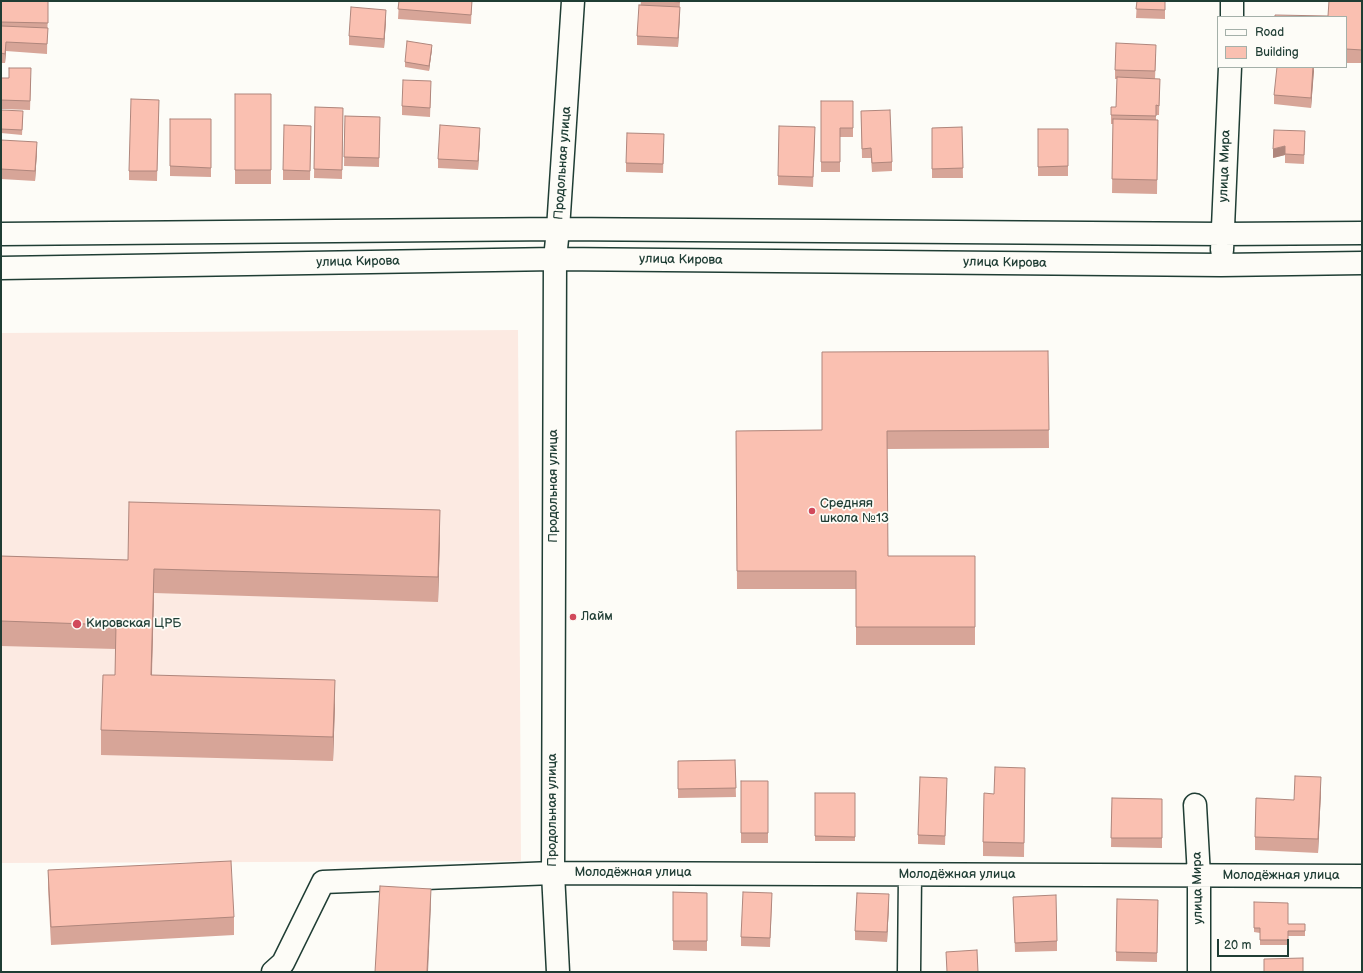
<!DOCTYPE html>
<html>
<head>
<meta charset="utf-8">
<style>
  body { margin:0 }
  #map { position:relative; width:1363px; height:973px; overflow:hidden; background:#fdfcf7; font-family:"Balsamiq Sans",sans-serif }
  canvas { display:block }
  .frame { position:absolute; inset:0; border:2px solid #1f3d34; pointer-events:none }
  .legend { position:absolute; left:1217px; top:16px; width:130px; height:52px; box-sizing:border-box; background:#fdfcf7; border:1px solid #a4b0a9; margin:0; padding:5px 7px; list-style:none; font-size:12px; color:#1f3d34 }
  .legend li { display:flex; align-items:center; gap:8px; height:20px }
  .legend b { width:20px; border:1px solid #a4b0a9 }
  .scale { position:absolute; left:1217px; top:939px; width:72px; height:18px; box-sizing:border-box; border:2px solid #1f3d34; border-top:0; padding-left:5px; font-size:12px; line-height:14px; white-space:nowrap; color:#1f3d34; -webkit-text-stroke:3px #fdfcf7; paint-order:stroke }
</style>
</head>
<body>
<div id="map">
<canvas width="1363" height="973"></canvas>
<div class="frame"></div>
<ul class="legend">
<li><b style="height:5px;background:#fdfcf7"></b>Road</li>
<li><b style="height:11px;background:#fac0b1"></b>Building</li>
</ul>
<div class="scale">20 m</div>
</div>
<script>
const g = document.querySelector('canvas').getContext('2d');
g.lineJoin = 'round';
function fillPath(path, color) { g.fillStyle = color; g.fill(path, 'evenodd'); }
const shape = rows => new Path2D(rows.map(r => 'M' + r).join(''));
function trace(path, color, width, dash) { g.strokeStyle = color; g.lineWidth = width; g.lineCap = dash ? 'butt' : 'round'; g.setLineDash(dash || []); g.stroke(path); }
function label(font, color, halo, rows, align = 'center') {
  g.font = font + ' "Balsamiq Sans",sans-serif'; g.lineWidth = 3.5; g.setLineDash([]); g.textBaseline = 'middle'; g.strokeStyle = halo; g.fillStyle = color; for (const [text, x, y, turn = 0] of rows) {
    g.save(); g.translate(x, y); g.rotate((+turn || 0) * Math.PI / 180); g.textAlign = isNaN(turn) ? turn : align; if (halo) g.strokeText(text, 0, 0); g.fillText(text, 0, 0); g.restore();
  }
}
fillPath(shape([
  [518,330,521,861,1,863,1,333]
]), '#fceae2');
const minor = shape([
  [1232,17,1232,1],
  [1,234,558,229,1222,234,1362,233],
  [1222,250,1230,67],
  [1,268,555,259,1221,265,1362,263],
  [1195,805,1199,876,1199,972],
  [273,972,283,963,323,882,553,873,1362,876],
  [558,972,553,873,555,259,558,229,573,1],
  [909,972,910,875]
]);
trace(minor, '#1f3d34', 25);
trace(minor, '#fdfcf7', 22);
fillPath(shape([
  [1,1,48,1,47,54,6,51,5,63,1,63],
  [399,1,472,1,471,24,398,19],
  [641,1,680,1,678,47,637,45,637,36],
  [1137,1,1165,1,1165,19,1136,18],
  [1362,1,1362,63,1346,63,1346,17,1328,16],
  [386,20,384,48,349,45,349,36],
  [432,49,429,71,405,67,405,62],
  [1156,54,1155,79,1160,79,1159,115,1156,115,1156,120,1158,120,1157,194,1112,193,1113,124,1111,124,1111,115,1116,107,1117,79,1115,79,1115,70],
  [1314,67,1311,108,1274,104,1274,95],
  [1,78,31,78,30,110,1,109],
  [431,90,430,117,402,115,402,106],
  [235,94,271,94,271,184,235,184],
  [159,100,157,181,129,180,129,171],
  [821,101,853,101,853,137,840,137,840,172,821,172],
  [315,107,343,108,342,179,314,178],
  [1,110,23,116,22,135,1,133],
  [861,111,892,162,892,171,872,172,871,158,862,158],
  [345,116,380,117,379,167,344,166],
  [170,119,211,119,211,177,170,176],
  [962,127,963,178,932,178,932,128],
  [1038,129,1068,129,1068,176,1038,176],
  [311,135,310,180,283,180,283,170],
  [815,136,813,187,778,185,778,176],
  [480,137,478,170,438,168,438,159],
  [1,140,37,151,35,181,1,179],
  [1305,140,1304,164,1285,163,1285,155,1273,158],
  [664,143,663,173,626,172,626,163],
  [1048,351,1049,448,887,449,888,556,975,556,975,645,856,645,856,589,737,589,736,431,822,430],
  [440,535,438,602,154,593,152,675,335,704,333,761,101,755,101,730,115,675,116,649,1,646,1,556,128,560],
  [735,760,736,797,678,798,678,761],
  [1025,768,1024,857,983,856,983,842,994,794],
  [741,781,768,781,768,843,741,843],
  [947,788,945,845,918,844,918,835],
  [1321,791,1318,853,1255,850,1255,837],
  [815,793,855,793,855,841,815,841],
  [1112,798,1162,799,1162,848,1111,847],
  [48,870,234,917,234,935,51,945,48,888],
  [673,892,707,893,707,951,673,950],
  [1013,897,1057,941,1057,951,1015,952],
  [1158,900,1157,962,1116,961,1116,952],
  [1254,902,1288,924,1305,924,1305,936,1288,936,1288,945,1260,945,1260,933,1254,932],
  [772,903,770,947,741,946,741,937],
  [889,904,887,942,855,940,855,931]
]), '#d7a598');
fillPath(shape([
  [680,7,680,17,678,47,678,38],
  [386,10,386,20,384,48,384,39],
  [6,42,6,51,5,63,5,54],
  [432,45,432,49,429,71,429,66],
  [1313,67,1314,71,1311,108,1311,98],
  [480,128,480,137,478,170,478,161],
  [37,142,37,151,35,181,35,171],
  [1285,146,1285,155,1273,158,1273,149],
  [440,510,440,535,438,602,438,577],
  [154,569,154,593,151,699,151,675],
  [335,680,335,704,333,761,333,737],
  [1321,777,1321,791,1318,853,1318,839],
  [431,889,431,903,428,972,427,972],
  [889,894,889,904,887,942,887,932]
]), '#af867c');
const building = shape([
  [1,1,48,1,48,23,1,22,1,1],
  [399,1,472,1,471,15,398,9,399,1],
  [667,1,680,1,680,2,667,1],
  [1137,1,1165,1,1165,10,1136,9,1137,1],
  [1329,1,1362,1,1362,50,1346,49,1346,17,1275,17,1275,15,1328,16,1329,1],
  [639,5,680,7,678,38,637,36,639,5],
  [351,7,386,10,384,39,349,36,351,7],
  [1,26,48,28,47,44,6,42,5,54,1,53,1,26],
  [407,41,432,45,429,66,405,62,407,41],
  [1116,43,1156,45,1155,71,1115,70,1116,43],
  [1277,67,1313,67,1311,98,1274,95,1277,67],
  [9,68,31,68,30,101,1,100,1,78,9,78,9,68],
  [1117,77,1160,79,1159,106,1156,105,1156,116,1111,115,1111,107,1116,107,1117,77],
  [403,80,431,81,430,108,402,106,403,80],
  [235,94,271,94,271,170,235,170,235,94],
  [131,99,159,100,157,171,129,171,131,99],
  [821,101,853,101,853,128,840,128,840,162,821,162,821,101],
  [315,107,343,108,342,170,314,169,315,107],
  [1,110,23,111,22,130,1,129,1,110],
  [890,110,892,162,872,163,871,148,862,149,861,111,890,110],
  [345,116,380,117,379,158,344,157,345,116],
  [170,119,211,119,211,168,170,166,170,119],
  [1113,119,1158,120,1157,180,1112,179,1113,119],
  [284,125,311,126,310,171,283,170,284,125],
  [440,125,480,128,478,161,438,159,440,125],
  [779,126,815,127,813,177,778,176,779,126],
  [962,127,963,168,932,169,932,128,962,127],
  [1038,129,1068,129,1068,166,1038,167,1038,129],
  [1274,130,1305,131,1304,155,1285,154,1285,146,1273,149,1274,130],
  [627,133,664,134,663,164,626,163,627,133],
  [1,140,37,142,35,171,1,169,1,140],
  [1048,351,1049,430,887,431,888,556,975,556,975,627,856,627,856,571,737,571,736,431,822,430,822,352,1048,351],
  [129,502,440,510,438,577,154,569,151,675,335,680,333,737,101,730,103,675,115,675,116,625,1,621,1,556,128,560,129,502],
  [735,760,736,788,678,789,678,761,735,760],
  [995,767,1025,768,1024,843,983,842,984,793,994,794,995,767],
  [1295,776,1321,777,1318,839,1255,837,1256,798,1294,800,1295,776],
  [920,777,947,778,945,836,918,835,920,777],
  [741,781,768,781,768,833,741,833,741,781],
  [815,793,855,793,855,837,815,836,815,793],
  [1112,798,1162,799,1162,838,1111,838,1112,798],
  [231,861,234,917,51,927,48,870,231,861],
  [380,886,431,889,427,972,375,972,380,886],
  [673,892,707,893,707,941,673,941,673,892],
  [743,892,772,893,770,938,741,937,743,892],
  [857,893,889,894,887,932,855,931,857,893],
  [1056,895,1057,941,1015,943,1013,897,1056,895],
  [1117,899,1158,900,1157,953,1116,952,1117,899],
  [1254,902,1288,903,1288,924,1305,924,1305,931,1288,931,1288,940,1260,940,1260,928,1254,928,1254,902],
  [977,950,978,972,947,972,946,952,977,950],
  [1303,958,1303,972,1264,972,1264,959,1303,958]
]);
fillPath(building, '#fac0b1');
trace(building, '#af867c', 1);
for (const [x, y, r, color] of [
  [812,511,4,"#d1495b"],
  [573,617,4,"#d1495b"],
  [77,624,5,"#d1495b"]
]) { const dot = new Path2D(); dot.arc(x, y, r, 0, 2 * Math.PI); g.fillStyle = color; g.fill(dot); trace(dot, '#fdfcf7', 1.5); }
label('13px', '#1f3d34', '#fdfcf7', [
  ["Продольная улица",563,163,-86],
  ["улица Мира",1225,166,-88],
  ["улица Кирова",681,260,1],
  ["улица Кирова",358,262,-1],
  ["улица Кирова",1005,263,1],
  ["Продольная улица",554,486,-90],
  ["Продольная улица",553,810,-90],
  ["Молодёжная улица",633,873],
  ["Молодёжная улица",957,875],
  ["Молодёжная улица",1281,876],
  ["улица Мира",1198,888,-91]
]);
label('13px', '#1f3d34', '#fdfcf7', [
  ["Средняя",820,504],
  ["школа №13",820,519],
  ["Лайм",581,617],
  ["Кировская ЦРБ",86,624]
], 'left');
</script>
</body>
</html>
